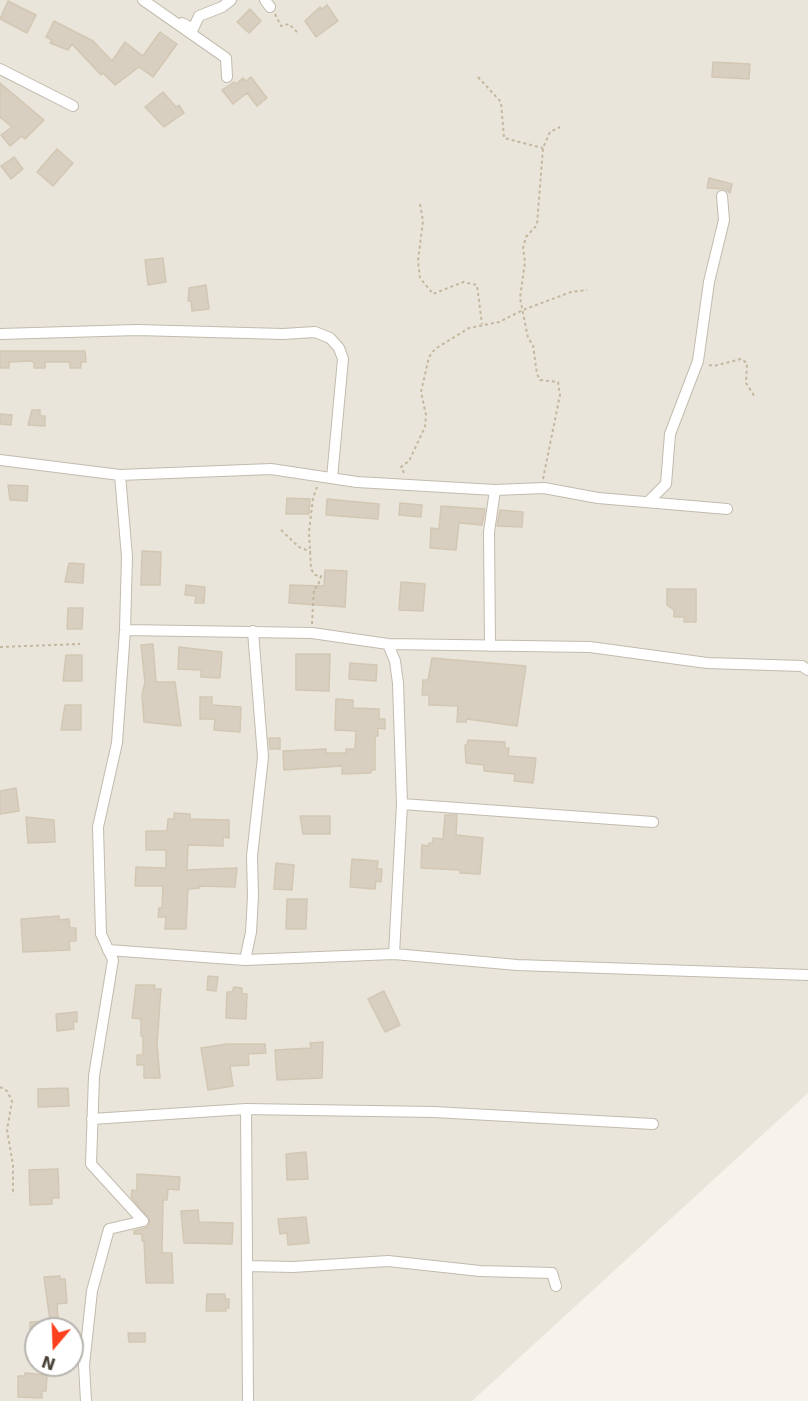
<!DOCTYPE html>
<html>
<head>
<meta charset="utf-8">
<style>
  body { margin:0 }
  #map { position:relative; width:808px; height:1401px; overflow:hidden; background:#f6f3ec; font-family:"DejaVu Sans",sans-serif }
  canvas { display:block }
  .north { position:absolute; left:24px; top:1317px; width:60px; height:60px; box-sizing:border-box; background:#fff; border:2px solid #b7b4b0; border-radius:50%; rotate:199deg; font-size:16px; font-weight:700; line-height:24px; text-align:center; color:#4b4439 }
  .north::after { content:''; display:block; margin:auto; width:21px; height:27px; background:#fc3f1d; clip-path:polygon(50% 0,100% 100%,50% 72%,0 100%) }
</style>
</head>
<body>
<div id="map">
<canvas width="808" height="1401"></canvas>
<div class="north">N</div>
</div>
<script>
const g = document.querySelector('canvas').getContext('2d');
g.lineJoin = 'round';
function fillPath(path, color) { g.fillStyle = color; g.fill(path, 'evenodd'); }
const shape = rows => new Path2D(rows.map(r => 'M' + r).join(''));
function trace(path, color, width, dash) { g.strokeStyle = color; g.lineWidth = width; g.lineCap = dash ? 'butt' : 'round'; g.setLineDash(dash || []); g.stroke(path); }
fillPath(shape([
  [0,0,808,0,808,1093,472,1401,0,1401],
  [36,1329,72,1329,72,1365,36,1365]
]), '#eae5da');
const building = shape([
  [8,1,36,15,27,33,0,19,8,1],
  [327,5,338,21,316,37,305,21,320,7,322,9,327,5],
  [250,9,261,21,249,33,237,22,250,9],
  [54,21,93,41,112,61,125,42,143,56,160,32,177,44,153,77,139,67,115,85,103,73,101,75,72,44,68,50,50,43,52,40,46,37,54,21],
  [713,62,750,64,749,79,712,77,713,62],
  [251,77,267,98,257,106,247,93,233,104,222,90,234,82,236,84,243,78,246,81,251,77],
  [0,83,44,120,25,139,22,136,10,146,1,135,12,127,0,117,0,83],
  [163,92,176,107,179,105,184,113,164,127,145,107,163,92],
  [57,149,73,163,53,186,37,172,57,149],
  [14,157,23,169,11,179,1,166,14,157],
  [709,178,732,184,730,193,725,189,707,188,709,178],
  [163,258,166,282,148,285,145,260,163,258],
  [206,285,209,309,192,311,191,301,188,301,189,288,206,285],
  [0,351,85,351,86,362,81,362,81,368,70,368,70,362,45,362,45,368,34,368,34,362,30,361,9,362,9,368,0,368,0,351],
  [32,410,40,410,40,416,45,416,45,426,28,425,32,410],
  [0,414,12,415,11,425,0,424,0,414],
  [8,485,28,486,27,501,10,500,8,485],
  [287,498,310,499,309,514,286,514,287,498],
  [327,499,379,504,378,519,326,515,327,499],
  [400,503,422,505,421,517,399,515,400,503],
  [441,506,485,509,482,525,459,523,456,550,430,548,431,528,439,529,441,506],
  [500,510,523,512,522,527,497,526,500,510],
  [142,551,161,552,160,585,141,585,142,551],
  [69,563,84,564,83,583,65,582,69,563],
  [325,570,347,571,345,607,289,603,290,585,324,586,325,570],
  [401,582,425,584,423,611,399,610,401,582],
  [186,585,205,587,204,603,195,603,196,596,185,595,186,585],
  [667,589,696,589,696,622,684,622,684,617,674,617,674,610,667,605,667,589],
  [68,608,83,608,82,629,67,629,68,608],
  [153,644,156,682,175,682,181,726,144,722,142,695,145,682,141,645,153,644],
  [179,647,222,652,220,678,201,677,201,670,178,669,179,647],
  [296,654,330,654,329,691,296,690,296,654],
  [66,655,82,655,82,681,63,681,66,655],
  [432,658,526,666,517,726,467,719,466,722,457,722,458,706,429,705,429,695,422,695,423,680,428,680,432,658],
  [350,663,377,665,376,681,349,679,350,663],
  [200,697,212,697,212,705,241,707,240,732,214,730,215,719,200,719,200,697],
  [336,699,353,700,353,708,379,709,379,719,385,719,385,729,378,728,378,736,375,736,375,770,371,770,371,773,342,774,342,766,284,770,283,751,326,749,326,753,346,753,346,749,355,749,356,731,335,730,336,699],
  [65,705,81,705,81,730,61,730,65,705],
  [269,738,280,738,280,749,270,749,269,738],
  [468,740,505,742,505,748,509,748,508,756,536,758,533,783,514,781,515,774,484,771,484,765,466,763,465,745,467,745,468,740],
  [16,788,19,811,0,814,0,791,16,788],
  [174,813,190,814,190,819,229,820,229,838,223,837,223,846,188,845,187,870,237,868,235,887,199,886,200,888,188,889,186,929,165,929,166,917,158,917,159,908,162,908,163,886,135,886,136,867,166,868,166,850,146,850,146,831,167,831,168,819,174,819,174,813],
  [445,815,457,815,456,835,483,838,480,874,460,873,460,870,421,868,422,845,429,846,429,843,433,843,433,838,443,839,445,815],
  [300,816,330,816,330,834,303,834,300,816],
  [26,817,54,820,55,842,28,843,26,817],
  [352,859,378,861,377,869,382,869,381,882,376,881,375,889,350,887,352,859],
  [276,863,294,865,292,890,274,889,276,863],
  [287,899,307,899,306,929,286,929,287,899],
  [59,916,59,920,69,919,70,928,76,928,76,941,69,941,70,950,23,952,21,919,59,916],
  [208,976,218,977,216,991,207,990,208,976],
  [136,985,155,985,154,989,161,989,157,1044,160,1078,144,1078,144,1065,137,1065,137,1055,143,1055,143,1036,141,1036,141,1019,132,1018,136,985],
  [234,987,242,988,242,994,247,994,246,1019,226,1018,227,992,232,992,234,987],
  [384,991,400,1025,385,1032,368,999,384,991],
  [77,1012,77,1022,73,1022,74,1029,57,1031,56,1014,77,1012],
  [323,1042,322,1078,277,1080,275,1050,311,1048,310,1043,323,1042],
  [227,1044,265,1044,266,1053,248,1054,249,1065,230,1066,233,1086,208,1090,201,1048,227,1044],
  [68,1088,69,1106,38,1107,38,1089,68,1088],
  [306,1152,308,1179,287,1180,286,1154,306,1152],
  [58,1169,59,1198,52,1198,52,1204,30,1205,29,1170,58,1169],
  [137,1174,180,1177,179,1190,168,1189,167,1200,163,1200,162,1253,172,1253,173,1283,146,1283,144,1241,142,1241,142,1234,134,1234,134,1231,148,1227,150,1220,131,1197,132,1190,137,1191,137,1174],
  [198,1210,199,1222,233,1223,232,1244,184,1243,181,1211,198,1210],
  [306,1217,309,1243,288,1245,287,1233,280,1234,278,1219,306,1217],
  [60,1276,60,1279,65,1279,67,1303,57,1304,59,1329,30,1329,30,1322,50,1321,44,1277,60,1276],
  [207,1294,225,1294,225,1299,229,1299,229,1308,226,1308,226,1311,206,1311,207,1294],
  [128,1333,145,1333,145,1342,129,1342,128,1333],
  [25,1373,47,1375,46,1391,42,1391,42,1398,18,1397,18,1376,25,1376,25,1373]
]);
fillPath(building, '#d8cfc1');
trace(building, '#d3c7b4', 1.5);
const street = shape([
  [143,0,226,58,227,77],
  [265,0,270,7],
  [182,23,193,29,199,16,222,7,231,0],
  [0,69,73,106],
  [0,334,137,330,283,334,315,332,330,338,339,348,343,359,332,478],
  [0,460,120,475,271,469,357,482,495,490,544,488,598,498,727,509],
  [120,475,127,557,125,630,117,743,98,827,101,934,113,960,94,1076,91,1164,143,1221],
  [649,501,666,484,670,434,698,361,709,282,724,220,722,196],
  [125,630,312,633,388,644,590,647,707,663,802,666,808,670],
  [388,644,395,661,398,683,402,804,394,954],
  [490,646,489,532,495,490],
  [402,804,653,822],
  [108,950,245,960,394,954,517,965,808,975],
  [245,960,251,932,253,896,252,856,263,757,253,631],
  [246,1109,248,1401],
  [92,1119,246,1109,434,1112,653,1124],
  [247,1266,293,1267,388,1261,480,1271,552,1273,556,1286],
  [86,1401,84,1365,92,1291,109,1229,143,1221]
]);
trace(street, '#c2bbae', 12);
trace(shape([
  [275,14,281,26,289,24,298,33],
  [478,77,501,102,504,138,543,148],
  [420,204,423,221,418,261,420,278,433,294,463,282,477,285,482,324],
  [709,365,714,366,741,359,747,363,746,383,755,397],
  [404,473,401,467,409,461,425,427,426,415,421,392,429,357,435,349,469,328,499,322,523,310,571,292,587,290],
  [543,479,560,395,558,382,540,380,537,374,533,345,528,338,520,298,525,262,523,248,526,237,537,225,543,148,550,132,560,127],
  [281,530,299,547,311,552],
  [312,624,314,589,318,586,321,576,315,575,311,569,309,532,313,498,317,487],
  [0,647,80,644],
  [0,1087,7,1091,12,1101,7,1130,13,1165,13,1195]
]), '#c4b79f', 2, [3, 3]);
trace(street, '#fff', 10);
</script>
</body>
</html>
